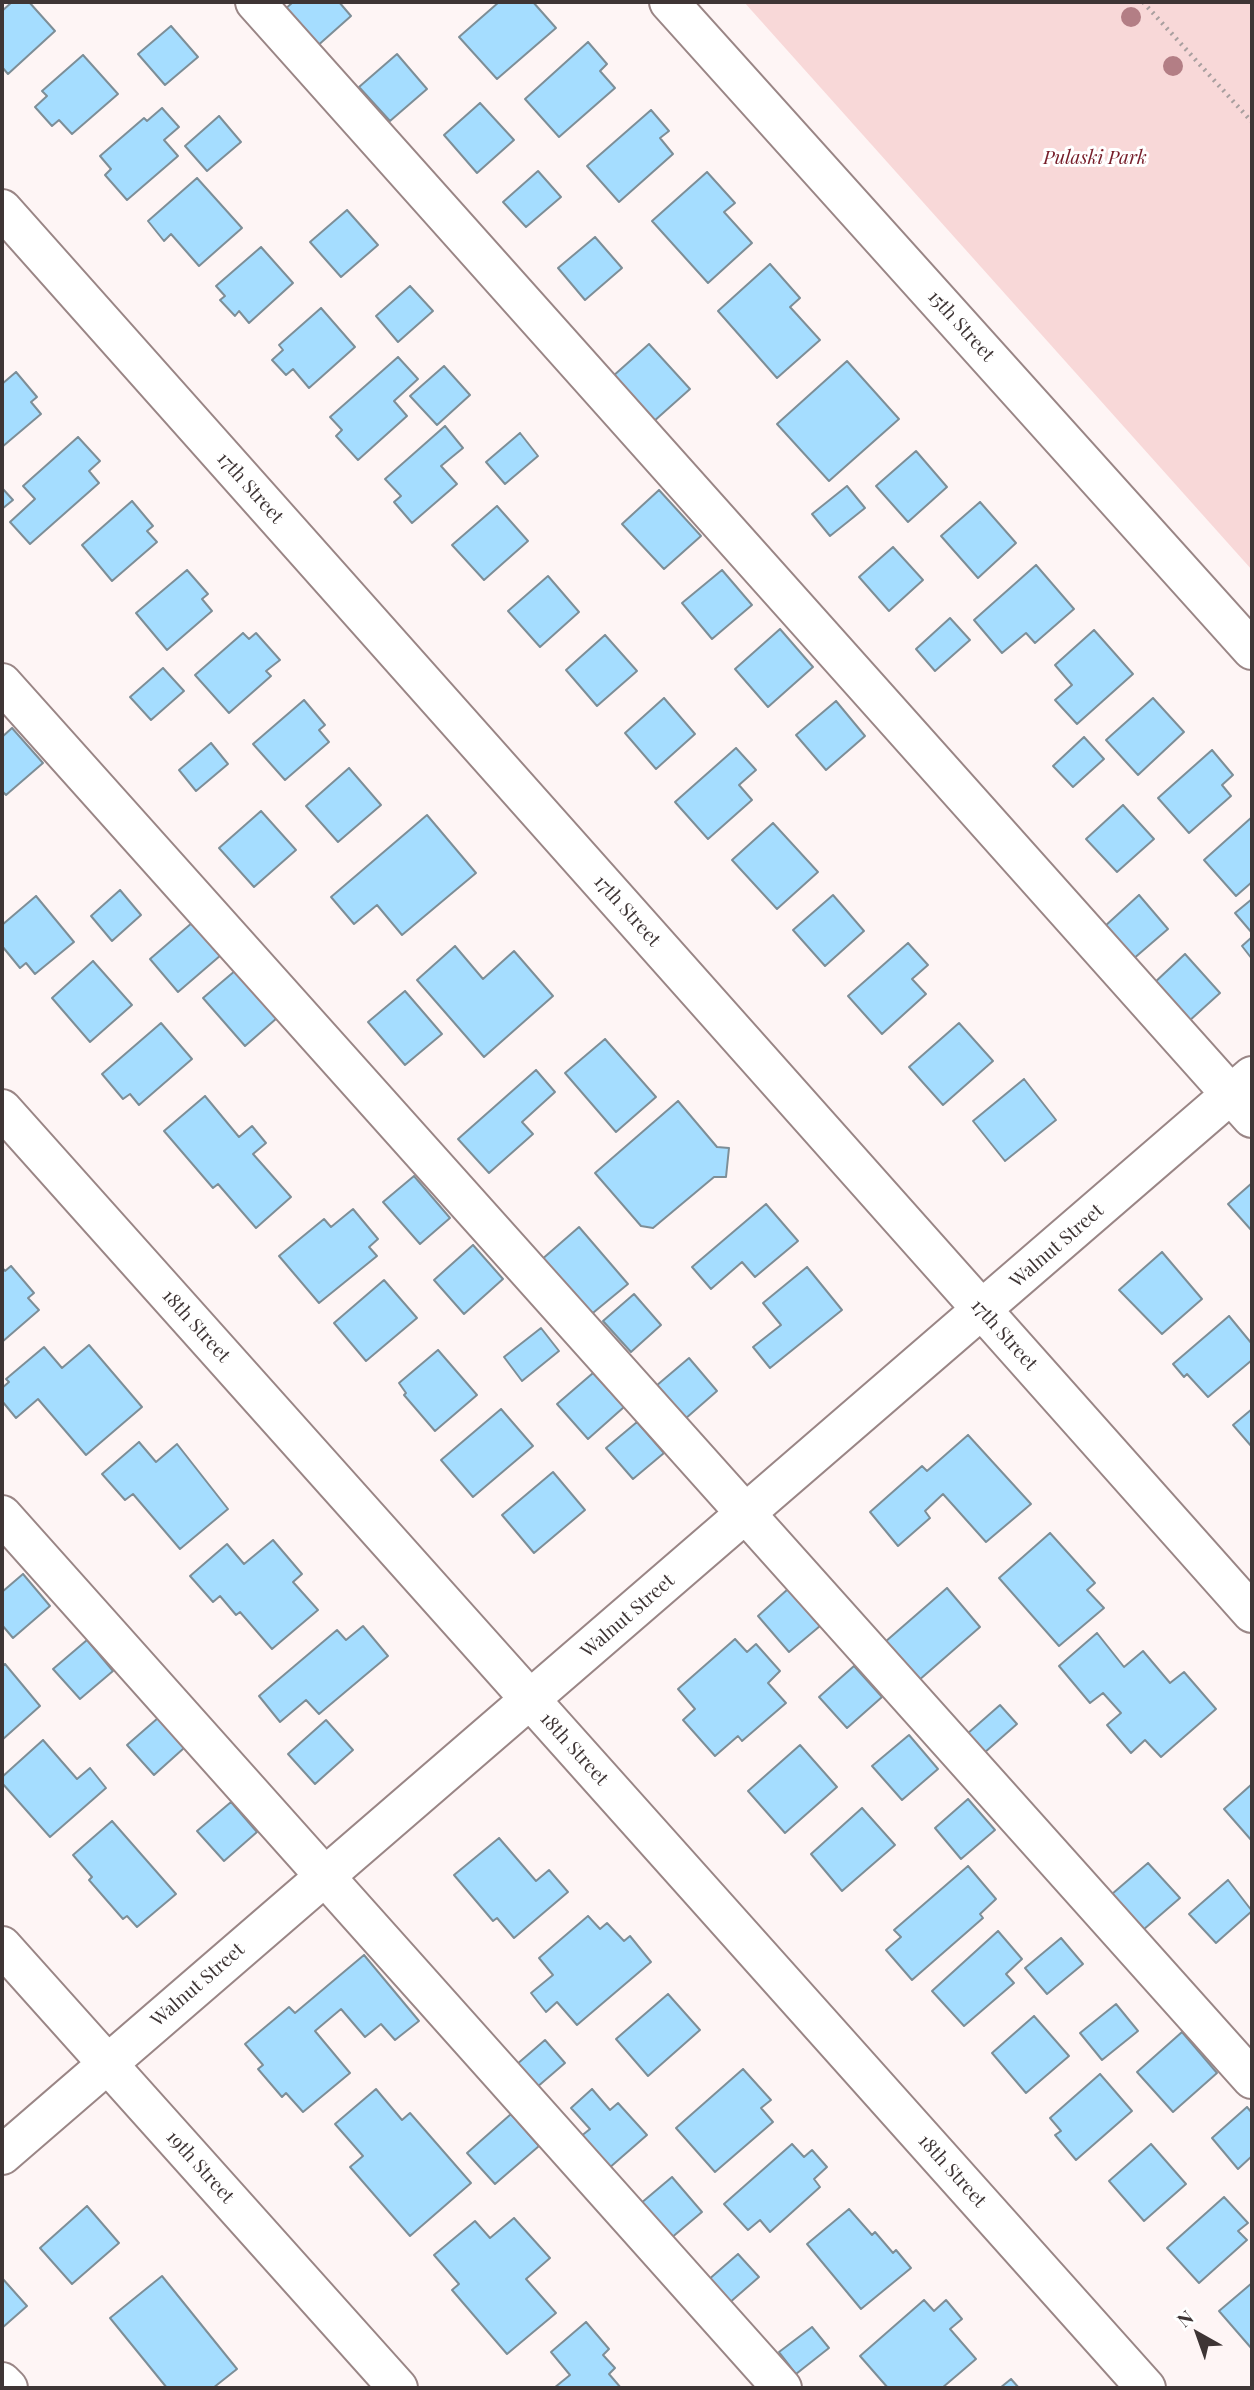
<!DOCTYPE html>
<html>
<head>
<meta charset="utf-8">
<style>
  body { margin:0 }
  #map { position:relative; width:1254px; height:2390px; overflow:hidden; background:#fef5f5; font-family:"Playfair Display",serif }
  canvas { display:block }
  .frame { position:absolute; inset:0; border:4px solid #3e3535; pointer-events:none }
  .north { position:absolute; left:1163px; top:2299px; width:70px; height:70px; -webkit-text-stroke:5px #fff; paint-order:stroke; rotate:320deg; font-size:19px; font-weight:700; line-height:28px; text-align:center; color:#3e3535 }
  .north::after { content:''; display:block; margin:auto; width:24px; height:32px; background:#3e3535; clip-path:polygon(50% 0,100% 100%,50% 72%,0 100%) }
</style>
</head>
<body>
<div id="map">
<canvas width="1254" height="2390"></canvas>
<div class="frame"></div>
<div class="north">N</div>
</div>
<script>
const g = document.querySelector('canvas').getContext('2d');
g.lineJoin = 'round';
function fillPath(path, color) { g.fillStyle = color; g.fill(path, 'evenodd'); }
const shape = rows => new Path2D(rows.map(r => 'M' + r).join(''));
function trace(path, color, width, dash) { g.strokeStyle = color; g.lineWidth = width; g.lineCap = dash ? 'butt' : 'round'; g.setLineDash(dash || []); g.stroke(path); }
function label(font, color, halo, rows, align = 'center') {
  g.font = font + ' "Playfair Display",serif'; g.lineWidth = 6; g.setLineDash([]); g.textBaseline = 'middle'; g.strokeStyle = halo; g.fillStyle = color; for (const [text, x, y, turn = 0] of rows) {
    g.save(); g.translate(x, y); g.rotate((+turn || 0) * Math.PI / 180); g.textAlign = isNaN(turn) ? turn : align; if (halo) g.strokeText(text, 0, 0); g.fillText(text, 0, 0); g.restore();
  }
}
fillPath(shape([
  [744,2,1252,2,1252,570]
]), '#f8d8d8');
const building = shape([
  [12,2,29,2,55,31,8,74,2,67,2,11,12,2],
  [293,2,339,2,351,16,315,48,283,11,293,2],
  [499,2,533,2,556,28,497,79,459,37,499,2],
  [171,26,198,57,165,85,138,54,171,26],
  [588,42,607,64,600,71,615,88,559,137,525,99,588,42],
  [397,54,427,89,390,121,359,87,397,54],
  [83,55,118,94,72,134,59,120,52,126,35,107,47,96,42,91,83,55],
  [480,103,514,140,477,173,444,135,480,103],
  [162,108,179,127,164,140,178,156,127,200,105,175,111,169,100,156,144,118,147,121,162,108],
  [651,110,669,131,660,138,673,154,619,202,587,166,651,110],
  [219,116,241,142,207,171,185,146,219,116],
  [538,171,561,197,526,227,503,202,538,171],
  [707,172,735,203,724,212,752,243,708,283,652,221,707,172],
  [197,178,242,228,199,266,171,234,164,241,148,221,197,178],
  [347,210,378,245,341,277,310,242,347,210],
  [595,237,622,268,585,300,558,268,595,237],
  [261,247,293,283,249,323,239,311,235,316,220,300,225,296,216,286,261,247],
  [770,264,800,298,790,307,820,340,777,378,718,311,770,264],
  [410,286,433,311,398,342,376,316,410,286],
  [321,308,355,347,309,388,293,369,286,375,272,360,283,350,279,345,321,308],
  [649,344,690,389,653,422,612,377,649,344],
  [398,357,418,379,394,401,407,416,358,460,336,436,342,430,330,417,398,357],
  [847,361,899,419,829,481,777,424,847,361],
  [444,366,470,395,437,425,410,396,444,366],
  [16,372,37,397,31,402,41,414,2,447,2,384,16,372],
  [445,426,463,448,441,466,457,484,412,523,394,502,401,496,385,479,445,426],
  [520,433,538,456,505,484,486,462,520,433],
  [78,437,100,461,89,471,99,483,30,544,10,522,35,499,23,486,78,437],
  [916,451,947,487,908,522,876,486,916,451],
  [847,486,865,508,830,536,812,514,847,486],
  [2,488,13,500,2,509,2,488],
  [659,490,701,536,664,569,622,524,659,490],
  [132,501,153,526,147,531,157,542,112,581,82,545,132,501],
  [980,502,1016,543,978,578,941,536,980,502],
  [497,506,528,541,484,580,452,545,497,506],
  [893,547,923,580,889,611,859,577,893,547],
  [1036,565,1074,609,1035,643,1026,633,1002,653,974,620,1036,565],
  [187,570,208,594,202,599,212,611,167,650,136,613,187,570],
  [722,570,752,605,712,639,682,603,722,570],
  [548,576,579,612,540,647,508,611,548,576],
  [950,618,970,640,935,671,916,649,950,618],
  [780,629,813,667,768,707,735,669,780,629],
  [1094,630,1133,674,1077,724,1055,700,1072,685,1055,665,1094,630],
  [243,633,249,639,256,633,280,660,266,671,271,676,229,713,195,675,243,633],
  [605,635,637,671,597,706,566,670,605,635],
  [163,668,184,691,151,720,130,697,163,668],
  [664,698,695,734,656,769,625,733,664,698],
  [1153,698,1184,732,1138,775,1106,740,1153,698],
  [304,700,325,725,319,730,329,742,285,780,253,744,304,700],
  [836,701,865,736,826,770,796,735,836,701],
  [12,728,43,763,6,795,2,791,2,737,12,728],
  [1084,737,1104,759,1073,787,1053,766,1084,737],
  [211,743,228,764,196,791,179,770,211,743],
  [736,748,756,770,739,785,752,800,708,839,675,802,736,748],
  [1212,750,1233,775,1222,785,1231,796,1189,833,1158,798,1212,750],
  [349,768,381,805,338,842,306,806,349,768],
  [1123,805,1154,839,1117,872,1086,839,1123,805],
  [261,811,296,850,254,887,219,848,261,811],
  [427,815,476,873,402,935,377,905,354,924,331,897,427,815],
  [1252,817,1252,882,1236,896,1204,860,1252,817],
  [773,823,818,872,777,909,732,860,773,823],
  [120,890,141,915,112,941,91,916,120,890],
  [833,895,864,931,825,966,793,930,833,895],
  [1139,895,1168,929,1132,960,1104,927,1139,895],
  [36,896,74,942,35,974,26,963,20,968,2,946,2,925,36,896],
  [1252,899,1252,933,1235,913,1252,899],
  [193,922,221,955,178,992,150,959,193,922],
  [1252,937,1252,959,1242,946,1252,937],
  [908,943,928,965,912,979,926,994,882,1034,848,996,908,943],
  [455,946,483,979,514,951,553,996,484,1057,417,980,455,946],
  [1185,954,1220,993,1188,1022,1153,984,1185,954],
  [93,961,132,1005,90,1042,52,998,93,961],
  [236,970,277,1018,245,1046,203,998,236,970],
  [405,991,442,1034,405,1065,368,1022,405,991],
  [161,1023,192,1059,139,1105,130,1094,123,1099,102,1074,161,1023],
  [959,1023,993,1061,943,1105,909,1067,959,1023],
  [605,1039,656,1097,616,1132,565,1073,605,1039],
  [536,1070,555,1092,522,1122,533,1134,489,1173,458,1139,536,1070],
  [1024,1079,1056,1120,1005,1161,973,1121,1024,1079],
  [205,1096,239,1137,252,1126,266,1143,253,1154,291,1197,256,1228,218,1184,213,1188,164,1131,205,1096],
  [678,1101,717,1147,729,1148,726,1177,714,1177,653,1228,641,1226,595,1173,678,1101],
  [414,1176,450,1218,420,1244,383,1202,414,1176],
  [1252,1183,1252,1231,1228,1204,1252,1183],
  [766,1204,798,1241,755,1277,742,1262,711,1289,692,1267,766,1204],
  [353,1209,378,1239,369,1247,377,1256,319,1303,279,1256,324,1219,331,1227,353,1209],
  [579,1227,628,1284,588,1317,540,1261,579,1227],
  [473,1245,503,1279,464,1314,434,1280,473,1245],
  [1162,1252,1202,1299,1162,1334,1119,1290,1162,1252],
  [11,1266,34,1293,28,1298,39,1310,2,1342,2,1267,5,1271,11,1266],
  [807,1267,842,1310,770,1368,753,1347,781,1325,763,1303,807,1267],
  [384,1280,417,1318,366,1361,334,1323,384,1280],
  [634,1294,661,1325,631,1352,603,1321,634,1294],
  [1229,1316,1252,1344,1252,1360,1208,1397,1187,1374,1184,1377,1173,1364,1229,1316],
  [541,1328,559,1351,522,1381,504,1357,541,1328],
  [89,1345,142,1407,86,1455,38,1399,16,1418,2,1401,2,1388,9,1382,6,1379,44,1347,62,1368,89,1345],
  [438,1350,477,1395,435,1431,404,1395,406,1393,399,1383,438,1350],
  [689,1358,717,1391,685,1419,656,1386,689,1358],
  [593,1373,624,1407,588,1439,557,1404,593,1373],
  [501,1409,533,1446,473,1497,441,1460,501,1409],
  [1252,1409,1252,1447,1233,1425,1252,1409],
  [637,1422,664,1453,633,1479,606,1448,637,1422],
  [968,1435,1031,1504,986,1542,943,1494,925,1511,930,1518,898,1546,870,1512,922,1466,927,1471,968,1435],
  [139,1442,156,1462,177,1444,228,1509,180,1549,133,1494,125,1500,102,1474,139,1442],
  [553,1472,585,1510,534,1553,502,1515,553,1472],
  [1050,1533,1095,1583,1087,1590,1104,1608,1059,1646,999,1578,1050,1533],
  [273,1540,302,1574,293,1582,318,1610,272,1649,240,1612,236,1615,220,1596,213,1602,190,1576,227,1544,244,1564,273,1540],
  [23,1574,50,1606,13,1638,2,1625,2,1592,23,1574],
  [947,1588,980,1627,918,1681,885,1642,947,1588],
  [788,1589,820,1626,789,1652,758,1616,788,1589],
  [363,1626,388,1656,319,1714,306,1700,280,1722,259,1696,337,1630,346,1640,363,1626],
  [1097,1633,1124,1667,1143,1651,1170,1683,1184,1672,1216,1709,1161,1757,1145,1740,1131,1753,1107,1725,1121,1713,1103,1693,1090,1703,1059,1666,1097,1633],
  [735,1639,747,1652,756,1644,780,1671,768,1683,786,1703,742,1741,738,1736,715,1756,683,1720,695,1709,678,1689,735,1639],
  [87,1640,113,1671,80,1699,53,1669,87,1640],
  [5,1664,40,1706,2,1740,2,1667,5,1664],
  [854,1666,882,1697,847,1728,819,1697,854,1666],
  [1000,1705,1017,1724,984,1753,967,1734,1000,1705],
  [158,1718,184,1748,154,1775,127,1745,158,1718],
  [326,1720,353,1750,315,1784,288,1754,326,1720],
  [909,1735,938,1769,902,1800,872,1766,909,1735],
  [43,1740,77,1779,90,1768,106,1788,50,1837,2,1783,2,1777,43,1740],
  [800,1745,837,1787,785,1833,748,1791,800,1745],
  [1252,1784,1252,1841,1224,1809,1252,1784],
  [968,1799,995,1830,961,1859,935,1828,968,1799],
  [231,1802,257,1832,224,1861,197,1831,231,1802],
  [862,1808,895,1845,842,1891,811,1854,862,1808],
  [112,1821,176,1894,137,1927,127,1916,123,1919,89,1880,92,1877,73,1855,112,1821],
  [499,1838,536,1881,549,1870,568,1892,514,1938,497,1918,493,1921,454,1875,499,1838],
  [1148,1863,1180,1898,1143,1930,1112,1894,1148,1863],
  [968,1866,996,1899,980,1914,983,1918,912,1980,886,1950,901,1937,894,1930,968,1866],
  [1228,1880,1252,1911,1216,1943,1189,1914,1228,1880],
  [588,1916,600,1929,607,1923,624,1941,630,1936,651,1962,577,2025,557,2002,546,2012,531,1993,553,1975,539,1958,588,1916],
  [998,1931,1022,1959,1006,1974,1014,1983,964,2026,932,1991,998,1931],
  [1061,1938,1083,1964,1047,1994,1025,1968,1061,1938],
  [364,1955,419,2021,395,2040,381,2024,365,2037,341,2009,315,2031,350,2073,303,2112,286,2093,282,2097,258,2069,263,2065,245,2044,289,2007,295,2013,364,1955],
  [668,1994,700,2030,648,2076,616,2039,668,1994],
  [1116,2004,1138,2031,1102,2060,1080,2033,1116,2004],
  [1034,2016,1069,2056,1026,2093,992,2053,1034,2016],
  [1182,2032,1217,2073,1173,2112,1137,2072,1182,2032],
  [545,2040,565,2063,536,2088,516,2065,545,2040],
  [743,2069,771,2100,761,2108,773,2122,715,2172,676,2128,743,2069],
  [1100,2074,1132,2111,1076,2160,1055,2135,1061,2131,1050,2118,1100,2074],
  [376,2089,402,2120,410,2113,471,2183,410,2236,350,2167,363,2156,335,2124,376,2089],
  [592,2089,610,2110,618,2103,647,2135,608,2169,580,2137,590,2129,571,2108,592,2089],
  [1247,2107,1252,2113,1252,2156,1238,2169,1212,2138,1247,2107],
  [511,2114,539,2146,495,2184,467,2153,511,2114],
  [792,2144,804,2157,812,2150,827,2167,814,2179,820,2187,770,2232,760,2220,748,2230,724,2204,792,2144],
  [1151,2144,1186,2184,1144,2221,1109,2181,1151,2144],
  [672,2177,702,2212,670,2239,640,2204,672,2177],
  [1224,2197,1248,2223,1238,2231,1247,2240,1199,2283,1167,2248,1224,2197],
  [87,2206,119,2243,72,2284,40,2248,87,2206],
  [849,2209,872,2235,875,2232,893,2253,896,2250,911,2268,861,2309,807,2244,849,2209],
  [514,2218,550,2258,526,2279,556,2313,507,2354,452,2290,459,2284,434,2255,475,2221,490,2238,514,2218],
  [738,2254,759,2277,728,2304,707,2281,738,2254],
  [162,2276,237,2369,213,2388,167,2388,110,2318,162,2276],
  [2,2278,27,2306,2,2328,2,2278],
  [1252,2283,1252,2349,1219,2311,1252,2283],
  [924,2300,934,2311,946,2300,962,2319,950,2329,976,2359,942,2388,888,2388,860,2356,924,2300],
  [586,2322,609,2349,603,2355,615,2368,609,2374,621,2388,554,2388,570,2375,551,2352,586,2322],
  [812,2327,829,2348,796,2374,779,2352,812,2327],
  [1011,2379,1019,2388,1000,2388,1011,2379]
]);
fillPath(building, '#a5ddff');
trace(building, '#7d8e97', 2);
const minor = shape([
  [255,2,1252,1118],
  [669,2,1252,650],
  [2,209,1252,1613],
  [2,683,1252,2079],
  [2,1109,1146,2388],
  [2,1515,782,2388],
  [2,1946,398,2388],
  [2,2155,1252,1076],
  [2,2382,8,2388]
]);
trace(minor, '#9a8686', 42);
trace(shape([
  [1143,2,1252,122]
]), '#a89f9f', 4.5, [2, 5]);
trace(minor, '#fff', 38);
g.fillStyle = '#b37e85';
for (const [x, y] of [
  [1131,17],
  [1173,66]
]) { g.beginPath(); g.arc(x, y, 10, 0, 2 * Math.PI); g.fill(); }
label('italic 19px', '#761d29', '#fff', [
  ["Pulaski Park",1095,158]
]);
label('19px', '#3e3535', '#fff', [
  ["15th Street",961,326,48],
  ["17th Street",250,488,48],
  ["17th Street",627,911,48],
  ["Walnut Street",1057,1246,-41],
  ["18th Street",196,1326,48],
  ["17th Street",1004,1335,48],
  ["Walnut Street",628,1616,-41],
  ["18th Street",574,1749,48],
  ["Walnut Street",198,1985,-41],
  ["19th Street",200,2167,48],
  ["18th Street",952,2171,48]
]);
</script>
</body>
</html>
